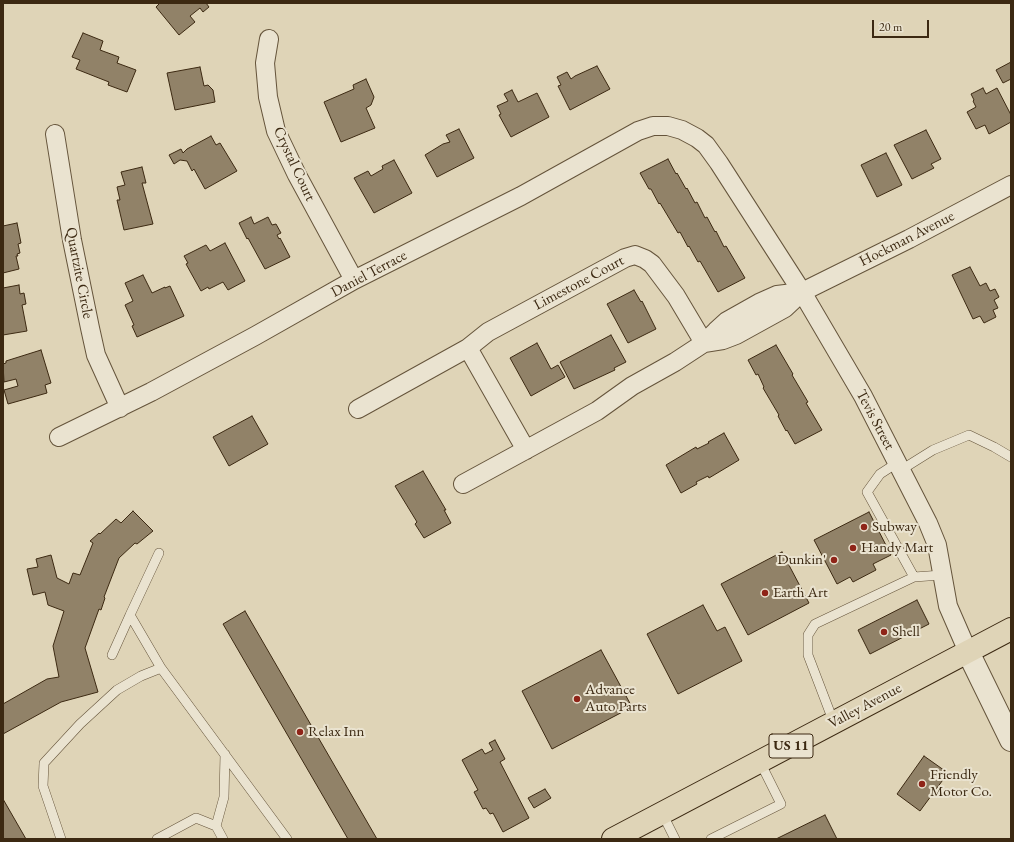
<!DOCTYPE html>
<html>
<head>
<meta charset="utf-8">
<style>
  body { margin:0 }
  #map { position:relative; width:1014px; height:842px; overflow:hidden; background:#dfd4b7; font-family:"EB Garamond",serif }
  canvas { display:block }
  .frame { position:absolute; inset:0; border:4px solid #3c2912; pointer-events:none }
  .scale { position:absolute; left:872px; top:20px; width:57px; height:18px; box-sizing:border-box; border:2px solid #3c2912; border-top:0; padding-left:5px; font-size:12px; line-height:14px; white-space:nowrap; color:#3c2912; -webkit-text-stroke:3px #eae3d0; paint-order:stroke }
</style>
</head>
<body>
<div id="map">
<canvas width="1014" height="842"></canvas>
<div class="frame"></div>
<div class="scale">20 m</div>
</div>
<script>
const g = document.querySelector('canvas').getContext('2d');
g.lineJoin = 'round';
function fillPath(path, color) { g.fillStyle = color; g.fill(path, 'evenodd'); }
const shape = rows => new Path2D(rows.map(r => 'M' + r).join(''));
function trace(path, color, width, dash) { g.strokeStyle = color; g.lineWidth = width; g.lineCap = dash ? 'butt' : 'round'; g.setLineDash(dash || []); g.stroke(path); }
function label(font, color, halo, rows, align = 'center') {
  g.font = font + ' "EB Garamond",serif'; g.lineWidth = 4; g.setLineDash([]); g.textBaseline = 'middle'; g.strokeStyle = halo; g.fillStyle = color; for (const [text, x, y, turn = 0] of rows) {
    g.save(); g.translate(x, y); g.rotate((+turn || 0) * Math.PI / 180); g.textAlign = isNaN(turn) ? turn : align; if (halo) g.strokeText(text, 0, 0); g.fillText(text, 0, 0); g.restore();
  }
}
const building = shape([
  [160,3,206,3,209,7,203,12,200,8,190,16,195,22,179,35,156,7,160,3],
  [83,33,103,41,100,50,119,57,117,63,136,70,127,92,108,85,109,82,76,69,80,60,72,57,83,33],
  [1011,62,1011,79,1003,83,996,70,1011,62],
  [597,66,610,89,570,110,558,86,561,85,557,77,567,72,571,79,575,76,597,66],
  [200,67,204,86,208,85,213,90,215,102,175,110,167,73,200,67],
  [366,79,374,97,371,105,366,108,375,128,341,142,324,102,354,89,353,85,366,79],
  [983,88,986,94,997,88,1011,115,1011,122,989,134,985,125,976,129,967,112,976,107,973,101,974,100,971,94,983,88],
  [512,90,518,102,537,93,549,117,511,137,499,115,501,114,497,106,508,101,504,94,512,90],
  [459,129,474,158,437,177,425,155,443,144,450,142,446,135,459,129],
  [926,130,941,159,931,164,934,168,912,179,894,145,926,130],
  [211,136,216,145,220,143,237,171,205,189,194,169,192,171,187,161,180,160,174,164,169,155,181,149,183,153,187,149,211,136],
  [886,153,902,185,877,197,861,165,886,153],
  [668,159,676,174,677,173,686,189,687,188,695,203,697,202,705,218,707,217,715,232,716,231,724,247,726,246,745,278,718,292,700,261,698,262,689,246,688,247,680,232,678,233,660,203,659,204,651,189,649,189,640,173,668,159],
  [394,160,412,193,374,213,354,178,368,171,371,176,383,169,382,166,394,160],
  [142,167,146,183,142,183,153,224,124,230,117,200,120,200,117,187,125,185,121,172,142,167],
  [251,217,254,224,268,217,272,225,276,224,281,233,277,235,279,239,280,238,290,257,265,269,248,238,247,239,239,223,251,217],
  [17,223,21,243,18,244,20,253,17,254,18,256,16,256,19,269,3,273,3,226,17,223],
  [225,243,245,281,228,290,223,282,209,289,208,287,201,291,186,264,188,263,184,256,206,245,210,251,225,243],
  [970,267,980,286,986,283,990,291,995,289,999,297,994,300,998,308,993,310,996,317,984,323,980,316,973,319,952,275,970,267],
  [143,275,152,293,165,287,165,288,170,286,184,316,137,337,132,326,134,325,125,305,133,301,125,283,143,275],
  [19,285,20,294,24,293,26,304,22,305,27,331,3,335,3,288,19,285],
  [634,290,641,302,642,301,656,329,628,343,607,304,634,290],
  [611,335,626,362,614,368,615,370,574,389,560,362,611,335],
  [537,343,551,369,558,365,565,377,531,396,510,358,537,343],
  [776,345,793,374,792,375,808,402,806,403,822,430,795,444,787,430,786,431,778,416,779,415,763,388,764,387,758,374,756,375,748,360,776,345],
  [41,350,51,383,45,385,47,393,8,404,4,390,18,386,16,379,4,382,3,364,6,363,6,361,41,350],
  [252,416,268,444,229,466,213,437,252,416],
  [724,433,739,460,709,478,708,476,696,482,697,484,681,493,666,465,696,447,697,449,709,443,708,442,724,433],
  [423,471,446,510,444,510,451,523,424,538,415,524,417,522,395,486,423,471],
  [133,511,153,531,137,544,135,543,119,558,104,597,105,598,101,610,99,609,85,648,98,692,61,702,3,734,3,704,47,679,59,677,53,646,64,611,48,605,45,592,33,595,27,569,38,567,36,559,51,555,57,578,69,584,73,573,80,575,93,543,90,541,99,533,100,534,116,519,121,523,133,511],
  [869,512,891,555,873,564,876,570,853,582,850,577,837,584,814,540,869,512],
  [782,552,809,603,748,635,721,584,782,552],
  [917,600,929,624,870,654,858,630,917,600],
  [703,605,717,631,725,627,742,661,678,694,647,634,703,605],
  [245,611,377,839,348,839,223,624,245,611],
  [601,650,632,707,552,749,522,691,601,650],
  [495,740,505,759,500,762,529,818,503,832,493,813,490,814,486,808,483,809,474,792,478,790,462,760,482,749,485,754,493,750,489,743,495,740],
  [924,756,948,773,920,811,897,794,924,756],
  [545,789,551,798,534,808,528,798,545,789],
  [3,799,26,839,3,839,3,799],
  [825,815,837,839,776,839,825,815]
]);
fillPath(building, '#918268');
trace(building, '#3c2912', 1);
const service = shape([
  [897,463,880,474,867,492,914,577,942,575],
  [901,470,933,450,969,435,994,447,1011,457],
  [159,553,130,615,161,668],
  [112,655,130,615],
  [834,723,808,655,808,635,815,624,914,577],
  [662,813,675,839],
  [216,826,224,797,225,754],
  [61,839,43,786,44,763,80,724,117,690,141,676,161,668,287,839],
  [157,839,196,818,216,826,223,839],
  [711,839,781,804,760,762]
]);
const minor = shape([
  [269,39,265,63,268,97,276,131,297,175,354,280],
  [55,134,72,240,90,328,96,355,120,408],
  [704,343,723,340,736,335,785,308,802,292,909,239,1011,185],
  [468,348,526,450],
  [358,409,468,348,488,332,625,258,635,255,645,259,652,264,676,296,704,343],
  [59,437,151,392,255,336,354,280,521,196,638,131,653,126,668,126,682,130,697,138,706,145,719,163,802,292,863,396,928,523,937,545,948,606,968,652],
  [463,484,597,411,632,386,675,362,704,343,716,331,727,321,759,303,777,295,802,292]
]);
const tertiary = shape([
  [968,652,1011,740]
]);
const primary = shape([
  [613,839,1011,629]
]);
trace(service, '#65543b', 10);
trace(minor, '#65543b', 20);
trace(tertiary, '#65543b', 24);
trace(primary, '#3c2912', 24);
trace(service, '#eae3d0', 9);
trace(minor, '#eae3d0', 18);
trace(tertiary, '#eae3d0', 22);
trace(primary, '#dfd4b7', 22);
for (const [x, y, r, color] of [
  [864,527,4,"#8f2418"],
  [853,548,4,"#8f2418"],
  [834,560,4,"#8f2418"],
  [765,593,4,"#8f2418"],
  [884,632,4,"#8f2418"],
  [577,699,4,"#8f2418"],
  [300,732,4,"#8f2418"],
  [922,784,4,"#8f2418"]
]) { const dot = new Path2D(); dot.arc(x, y, r, 0, 2 * Math.PI); g.fillStyle = color; g.fill(dot); trace(dot, '#eae3d0', 1.5); }
for (const [x, y, w] of [
  [791,746,44]
]) { const box = new Path2D(); box.roundRect(x - w / 2, y - 12, w, 24, 3); g.fillStyle = '#eae3d0'; g.fill(box); trace(box, '#3c2912', 1); }
label('bold 14px', '#3c2912', null, [
  ["US 11",791,746]
]);
label('15px', '#3c2912', '#eae3d0', [
  ["Crystal Court",294,164,65],
  ["Hockman Avenue",907,239,-27],
  ["Quartzite Circle",79,273,79],
  ["Daniel Terrace",369,274,-28],
  ["Limestone Court",579,283,-28],
  ["Tevis Street",875,420,62],
  ["Valley Avenue",865,706,-28]
]);
label('15px', '#3c2912', '#eae3d0', [
  ["Subway",872,527],
  ["Handy Mart",861,548],
  ["Dunkin'",826,560,"right"],
  ["Earth Art",773,593],
  ["Shell",892,632],
  ["Advance",585,690],
  ["Auto Parts",585,707],
  ["Relax Inn",308,732],
  ["Friendly",930,775],
  ["Motor Co.",930,792]
], 'left');
</script>
</body>
</html>
